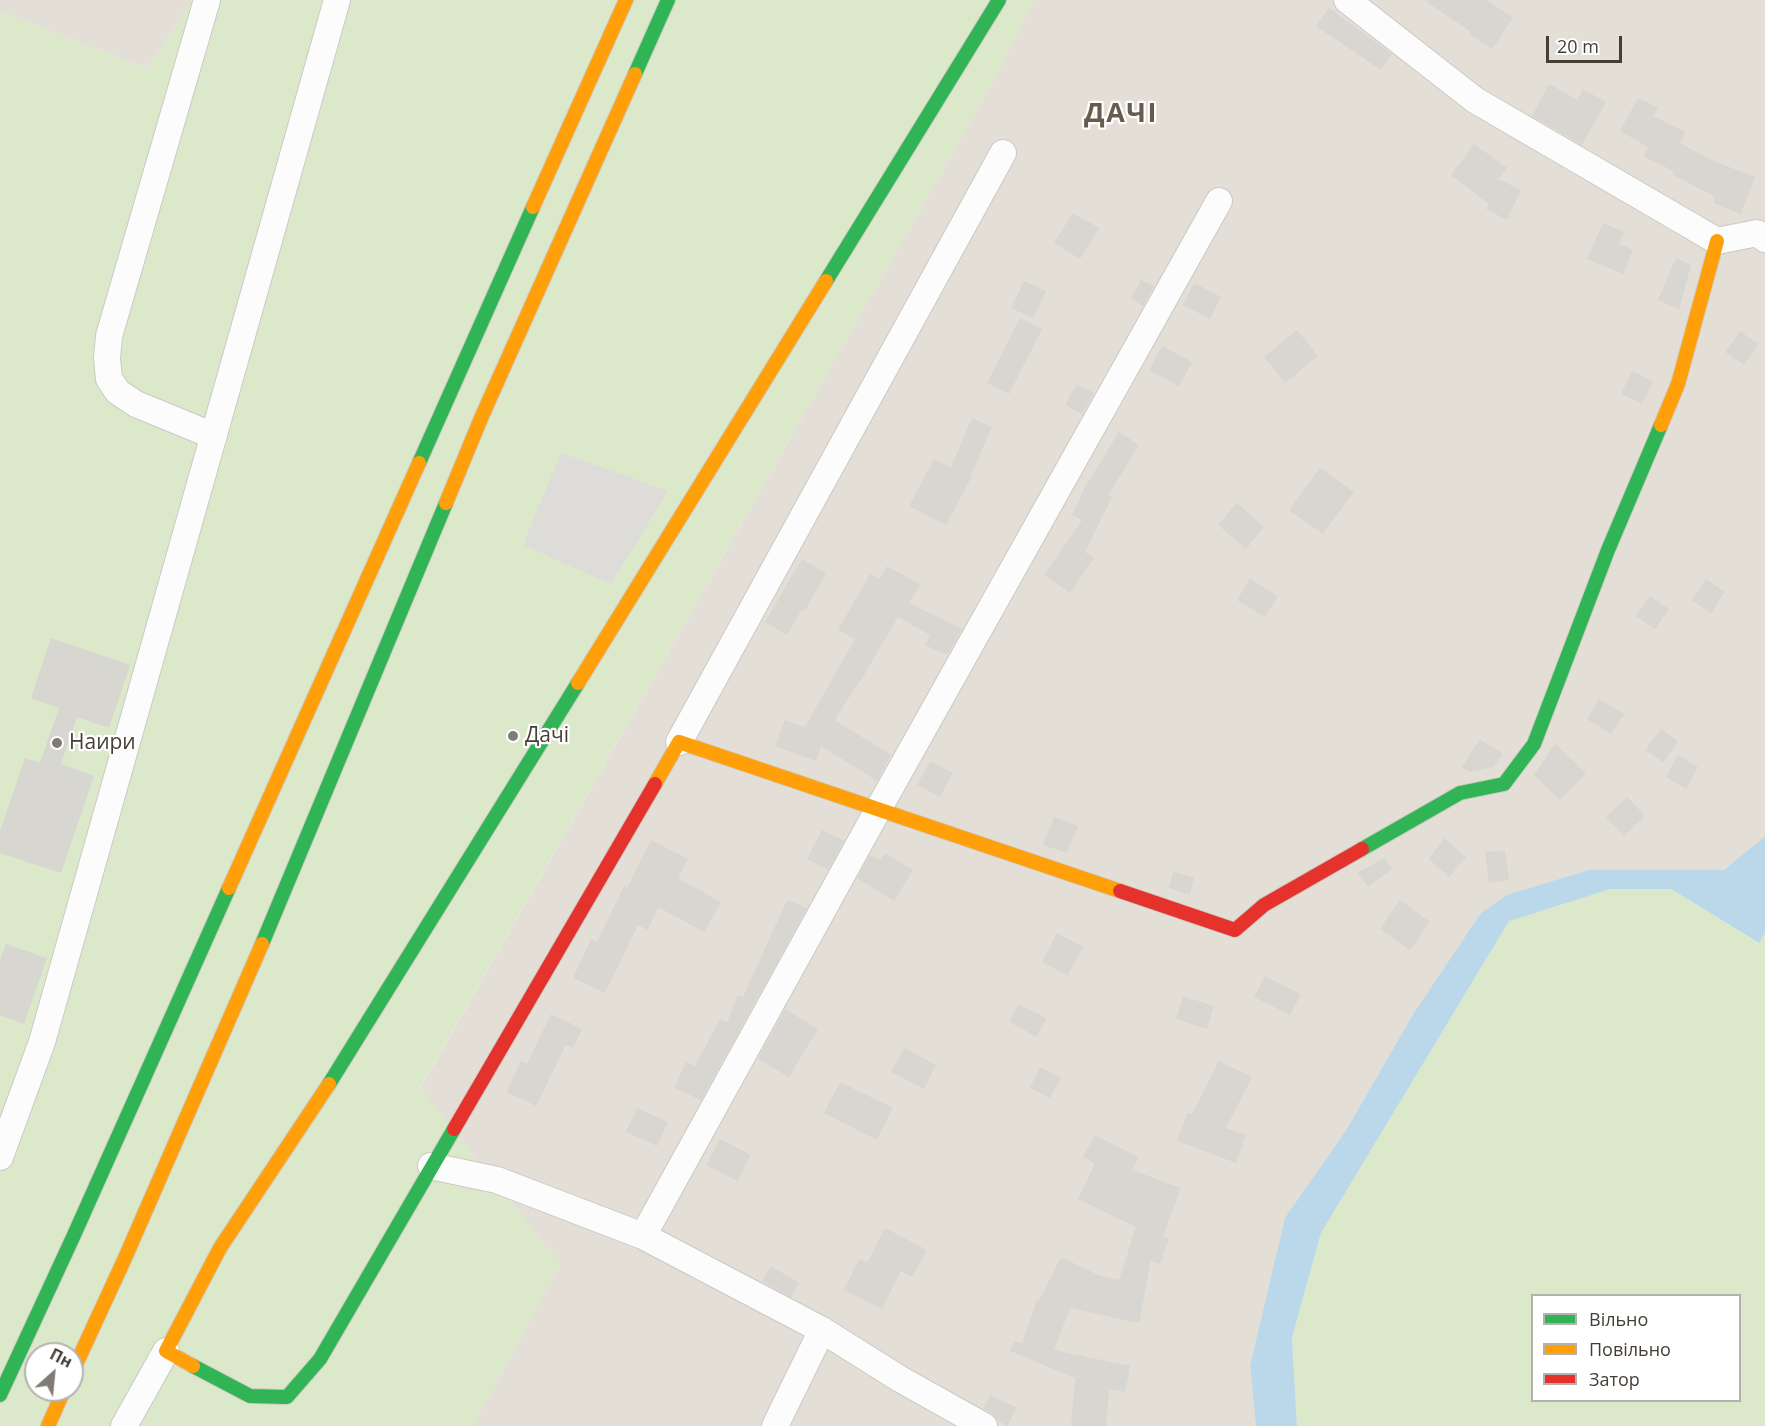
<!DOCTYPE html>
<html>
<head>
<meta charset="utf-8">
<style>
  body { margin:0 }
  #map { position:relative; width:1765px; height:1426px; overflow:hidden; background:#efede9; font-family:"Open Sans",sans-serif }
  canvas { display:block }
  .legend { position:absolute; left:1531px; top:1294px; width:210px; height:108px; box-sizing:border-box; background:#fff; border:2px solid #b4b2af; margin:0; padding:8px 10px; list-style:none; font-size:18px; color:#443e36 }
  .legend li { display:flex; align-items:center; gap:12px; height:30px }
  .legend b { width:30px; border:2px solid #b4b2af }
  .north { position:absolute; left:24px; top:1342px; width:60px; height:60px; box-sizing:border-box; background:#fff; border:2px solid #b4b2af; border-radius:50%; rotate:27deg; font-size:16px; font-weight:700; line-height:24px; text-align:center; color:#443e36 }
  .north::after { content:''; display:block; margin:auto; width:21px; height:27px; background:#807b75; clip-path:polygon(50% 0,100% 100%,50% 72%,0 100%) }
  .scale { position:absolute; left:1546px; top:36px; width:76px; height:27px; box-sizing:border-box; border:3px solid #443e36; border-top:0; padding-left:8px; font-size:18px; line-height:21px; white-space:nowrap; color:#443e36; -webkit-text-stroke:4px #fff; paint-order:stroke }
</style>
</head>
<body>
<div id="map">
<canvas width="1765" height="1426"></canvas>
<ul class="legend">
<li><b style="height:8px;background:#30b455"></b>Вільно</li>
<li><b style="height:8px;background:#ff9f0a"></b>Повільно</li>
<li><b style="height:8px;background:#e5322d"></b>Затор</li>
</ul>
<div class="north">Пн</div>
<div class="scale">20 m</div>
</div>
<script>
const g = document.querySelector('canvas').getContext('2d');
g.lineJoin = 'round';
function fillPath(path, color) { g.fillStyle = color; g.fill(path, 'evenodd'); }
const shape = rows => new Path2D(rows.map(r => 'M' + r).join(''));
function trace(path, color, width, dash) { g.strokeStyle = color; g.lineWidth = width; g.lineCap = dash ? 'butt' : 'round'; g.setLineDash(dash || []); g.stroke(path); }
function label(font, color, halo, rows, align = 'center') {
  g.font = font + ' "Open Sans",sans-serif'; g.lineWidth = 4.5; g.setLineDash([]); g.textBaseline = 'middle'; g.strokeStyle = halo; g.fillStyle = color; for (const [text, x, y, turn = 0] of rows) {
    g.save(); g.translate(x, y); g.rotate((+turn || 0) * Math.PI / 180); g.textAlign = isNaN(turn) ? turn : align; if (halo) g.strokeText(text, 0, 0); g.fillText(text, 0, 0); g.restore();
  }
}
fillPath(shape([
  [0,0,192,0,147,69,0,11],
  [1034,0,1765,0,1765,836,1724,870,1589,870,1412,1016,1345,1132,1250,1366,1256,1426,473,1426,560,1264,420,1089,997,74]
]), '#e3dfd6');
fillPath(shape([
  [192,0,1034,0,997,74,420,1088,560,1264,473,1426,0,1426,0,11,147,69],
  [36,1354,72,1354,72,1390,36,1390],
  [1611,889,1671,889,1758,943,1765,932,1765,1426,1297,1426,1292,1338,1321,1233,1509,921],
  [1532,1296,1740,1296,1740,1400,1532,1400]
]), '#dce8ca');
fillPath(shape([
  [561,453,668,491,611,584,523,545]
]), '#dedcd9');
fillPath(shape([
  [1765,836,1765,932,1759,943,1671,889,1611,889,1509,921,1321,1233,1292,1338,1297,1426,1256,1426,1250,1366,1285,1218,1345,1132,1412,1016,1481,913,1507,895,1589,870,1724,870]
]), '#bbd8ea');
fillPath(shape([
  [1424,0,1487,0,1513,18,1492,49,1469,34,1471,32],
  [1329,8,1392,54,1381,70,1316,26],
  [1549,84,1577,100,1583,89,1606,102,1582,145,1532,116],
  [1638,98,1658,108,1653,116,1685,132,1680,143,1711,160,1755,177,1741,214,1713,203,1715,197,1672,174,1674,171,1644,157,1648,147,1620,131],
  [1474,144,1507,168,1498,179,1521,190,1507,220,1486,209,1489,204,1451,175],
  [1073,213,1099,228,1080,259,1054,243],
  [1603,223,1624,232,1619,244,1633,250,1623,274,1587,259],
  [1676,258,1691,265,1679,309,1658,300],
  [1141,280,1154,286,1143,306,1131,299],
  [1024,281,1046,291,1033,318,1011,308],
  [1194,283,1221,297,1210,319,1183,305],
  [1020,318,1042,329,1009,394,987,383],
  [1297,330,1318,356,1285,383,1264,357],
  [1740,331,1758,344,1744,365,1725,352],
  [1162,346,1192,362,1179,386,1149,370],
  [1632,371,1653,381,1642,404,1621,394],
  [1076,384,1094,393,1082,414,1065,405],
  [972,418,992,427,970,477,971,478,946,525,909,506,934,459,951,467],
  [1119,432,1139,445,1109,494,1112,497,1085,552,1094,558,1070,593,1044,575,1082,520,1072,515,1085,487],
  [1320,468,1354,492,1323,534,1289,510],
  [1237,503,1264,527,1246,549,1218,525],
  [802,559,826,573,805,611,802,609,787,635,765,622],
  [887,566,920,584,909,603,962,629,947,655,925,645,930,635,898,617,860,682,859,681,835,720,891,755,877,781,821,746,816,761,775,746,785,720,805,727,855,639,838,630,870,574,880,579],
  [1250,579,1278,596,1265,617,1237,600],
  [1706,579,1725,592,1711,613,1692,600],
  [1650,596,1669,609,1655,629,1636,616],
  [51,638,130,665,109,728,77,717,61,764,94,776,61,873,0,853,0,831,25,758,40,763,59,708,31,698],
  [1599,699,1624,714,1611,734,1587,719],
  [1661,729,1678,741,1663,762,1645,750],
  [1480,739,1503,754,1493,767,1469,772,1462,767],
  [1555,744,1586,773,1560,800,1534,775],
  [1678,755,1698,767,1686,789,1666,777],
  [930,761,953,773,940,797,917,785],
  [1627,797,1645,816,1624,836,1606,817],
  [1054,817,1078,826,1067,853,1043,845],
  [822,830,844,841,828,870,807,859],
  [1444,838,1466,857,1449,877,1429,859],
  [651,840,688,859,678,878,721,902,704,932,658,907,648,930,638,925,605,993,573,978,591,939,597,942,624,886,627,888],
  [1505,850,1509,880,1489,883,1485,852],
  [885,853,913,870,894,901,857,878,870,855,880,860],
  [1384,858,1392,869,1368,887,1357,873],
  [1173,872,1194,877,1190,895,1169,888],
  [787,900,807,908,701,1100,674,1088,686,1062,695,1066,720,1019,727,1023,738,995,743,997],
  [1400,900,1430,922,1410,950,1380,929],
  [1057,933,1083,947,1068,976,1042,962],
  [6,944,47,958,24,1024,0,1015,0,960],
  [1265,976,1301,994,1290,1015,1254,997],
  [1183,996,1214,1006,1207,1029,1176,1019],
  [1018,1004,1046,1018,1037,1037,1009,1022],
  [785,1009,818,1029,789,1077,758,1059],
  [551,1014,582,1029,573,1048,566,1045,536,1106,507,1092,521,1061,527,1064],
  [904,1048,936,1065,924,1089,891,1072],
  [1219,1061,1252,1077,1226,1128,1246,1135,1236,1163,1177,1141,1187,1113,1192,1114],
  [1040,1067,1061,1078,1050,1098,1030,1088],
  [840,1082,893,1108,877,1140,824,1113],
  [637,1108,668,1122,657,1146,626,1132],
  [1095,1135,1139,1157,1132,1170,1181,1188,1163,1236,1169,1238,1160,1264,1151,1261,1139,1323,1070,1308,1054,1350,1130,1366,1125,1392,1109,1389,1106,1426,1071,1426,1075,1378,1010,1351,1014,1341,1022,1343,1037,1300,1039,1301,1061,1257,1098,1275,1119,1280,1136,1227,1078,1199,1095,1163,1083,1157],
  [720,1139,751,1155,737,1181,706,1165],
  [885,1228,927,1250,912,1277,901,1271,882,1309,844,1290,859,1259,867,1263],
  [771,1266,799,1283,791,1297,762,1281],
  [990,1395,1016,1407,1008,1426,998,1421,992,1413,984,1409]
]), '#d8d6d1');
const street = shape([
  [207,0,109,336,107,358,109,379,118,392,136,404,214,436],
  [1347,0,1475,100,1717,241,1757,233,1765,239],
  [679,742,1003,153],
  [0,1157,42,1042,337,0],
  [431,1166,497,1180,643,1236,822,1330,900,1379,984,1426],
  [643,1236,879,808,1219,201],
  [124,1426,166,1351],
  [775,1426,822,1330]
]);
const fast = shape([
  [635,74,668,0],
  [826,281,999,0],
  [419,463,533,207],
  [1362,849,1460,793,1504,784,1534,744,1608,550,1661,425],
  [262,944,446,503],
  [329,1084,578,683],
  [193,1366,250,1396,287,1397,320,1359,454,1129],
  [0,1395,74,1235,229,888]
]);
const slow = shape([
  [533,207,626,0],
  [1661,425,1678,384,1717,241],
  [446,503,482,416,635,74],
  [578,683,826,281],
  [655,784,679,742,1120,891],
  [229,888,419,463],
  [193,1366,166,1351,220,1248,329,1084],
  [72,1373,125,1258,262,944],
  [48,1426,64,1390]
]);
const jam = shape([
  [1120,891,1235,930,1264,905,1362,849],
  [454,1129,655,784]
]);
trace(street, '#cbc9c5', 28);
trace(fast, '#cecac0', 16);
trace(slow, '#cecac0', 16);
trace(jam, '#cecac0', 16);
trace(street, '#fdfcfc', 26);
trace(fast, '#30b455', 14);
trace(slow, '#ff9f0a', 14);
trace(jam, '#e5322d', 14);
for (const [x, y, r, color] of [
  [513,736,6,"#807b75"],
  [57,743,6,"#807b75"]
]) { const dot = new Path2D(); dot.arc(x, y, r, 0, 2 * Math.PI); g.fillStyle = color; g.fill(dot); trace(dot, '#fff', 2); }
label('21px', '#443e36', '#fff', [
  ["Дачі",525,736],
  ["Наири",69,743]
], 'left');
g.letterSpacing = '1.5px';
label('bold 27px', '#665c4e', '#fff', [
  ["ДАЧІ",1121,114]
]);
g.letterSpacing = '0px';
</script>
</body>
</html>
